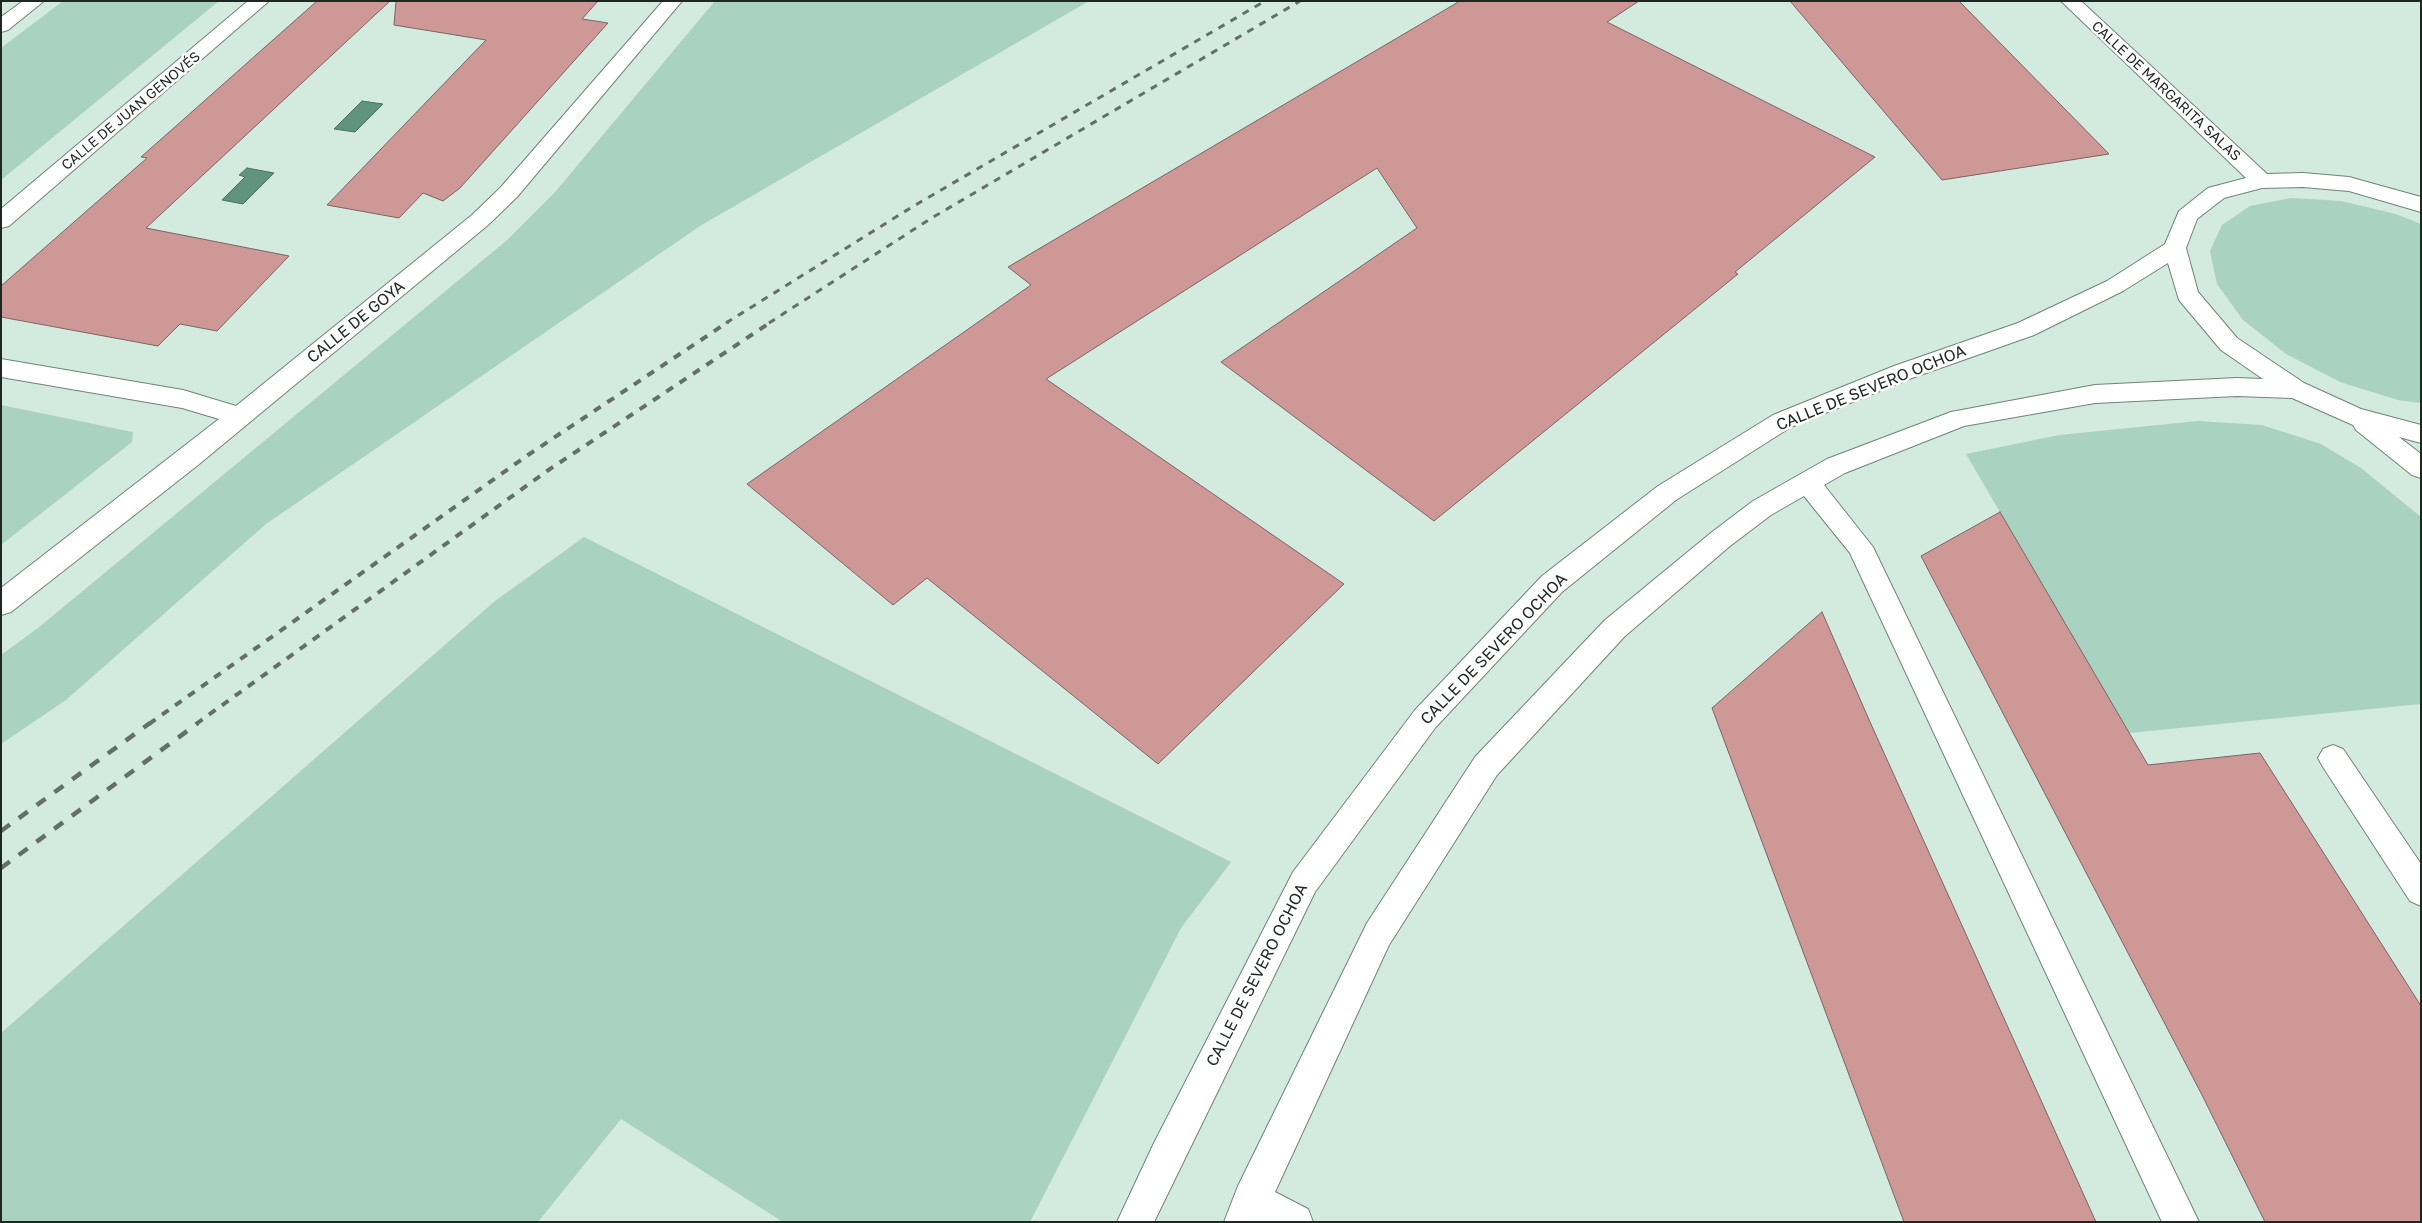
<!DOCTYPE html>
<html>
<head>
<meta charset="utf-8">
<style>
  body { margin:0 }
  #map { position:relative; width:2422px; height:1223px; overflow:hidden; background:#d3eadf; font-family:"Golos Text",sans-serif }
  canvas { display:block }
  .frame { position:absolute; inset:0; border:2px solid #1f2723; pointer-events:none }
</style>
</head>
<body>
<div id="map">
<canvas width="2422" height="1223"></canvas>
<div class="frame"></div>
</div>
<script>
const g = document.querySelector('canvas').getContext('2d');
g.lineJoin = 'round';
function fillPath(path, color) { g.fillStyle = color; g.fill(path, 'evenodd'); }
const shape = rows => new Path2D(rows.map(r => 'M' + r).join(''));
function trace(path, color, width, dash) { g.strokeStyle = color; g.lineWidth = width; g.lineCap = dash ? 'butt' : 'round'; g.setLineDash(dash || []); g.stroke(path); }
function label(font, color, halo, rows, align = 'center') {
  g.font = font + ' "Golos Text",sans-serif'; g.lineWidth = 5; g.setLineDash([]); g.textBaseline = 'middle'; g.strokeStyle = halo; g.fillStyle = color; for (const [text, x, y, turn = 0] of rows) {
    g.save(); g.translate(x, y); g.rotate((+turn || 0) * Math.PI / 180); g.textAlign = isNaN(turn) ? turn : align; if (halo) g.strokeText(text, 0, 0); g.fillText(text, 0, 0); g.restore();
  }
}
fillPath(shape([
  [63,1,219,1,1,180,1,48],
  [715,1,1089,1,700,226,266,524,66,700,1,744,1,655,38,628,506,241,556,191],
  [2291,198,2341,201,2396,214,2421,224,2421,403,2398,400,2340,382,2286,354,2243,320,2217,284,2210,251,2222,225,2250,206],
  [1,405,133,432,132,442,1,545],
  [2198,421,2262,425,2321,444,2361,468,2421,517,2421,704,2129,733,1966,454,2059,435],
  [584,537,1231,862,1181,928,1030,1222,783,1222,621,1119,538,1222,1,1222,1,1033,495,601]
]), '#aad2c0');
const water = shape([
  [362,101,383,104,355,132,334,129,362,101],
  [247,168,274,173,243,204,222,200,245,177,239,175,247,168]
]);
fillPath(water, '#5f937d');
trace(water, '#4c7362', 1);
const building = shape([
  [317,1,390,1,146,228,289,256,217,331,180,324,158,346,1,317,1,286,147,158,141,157,317,1],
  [396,1,598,1,582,19,608,23,460,188,443,201,423,193,399,218,327,205,486,40,394,25,396,1],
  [1460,1,1639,1,1607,22,1875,157,1735,272,1738,274,1434,521,1221,362,1417,228,1377,168,1046,379,1344,584,1158,764,927,578,893,605,747,484,1031,285,1008,267,1460,1],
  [1790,1,1959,1,2109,154,1942,180,1790,1],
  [2000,512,2148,765,2260,753,2421,1006,2421,1222,2265,1222,2202,1095,1921,556,2000,512],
  [1822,612,1870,722,2096,1222,1904,1222,1712,708,1822,612]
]);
fillPath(building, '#ce9896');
trace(building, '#7a6463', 1);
const minor = shape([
  [23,1,44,1,8,30,1,32,1,17,23,1],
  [248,1,269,1,9,226,1,228,1,209,248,1],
  [663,1,682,1,517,197,488,225,198,465,11,612,1,615,1,588,219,419,182,408,1,377,1,359,183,390,236,406,472,215,501,187,663,1],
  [2061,1,2081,1,2267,174,2303,173,2349,177,2421,197,2421,212,2349,191,2303,187,2262,188,2224,198,2197,219,2186,248,2198,292,2237,338,2304,383,2361,409,2421,425,2421,443,2399,437,2421,454,2421,478,2412,475,2356,430,2353,425,2292,398,2237,396,2095,403,1964,426,1845,473,1824,485,1873,547,2199,1222,2162,1222,1850,553,1804,496,1771,515,1730,546,1625,636,1497,775,1389,945,1275,1192,1308,1209,1313,1222,1224,1222,1238,1186,1367,923,1475,757,1605,620,1712,532,1753,501,1827,459,1951,412,2095,385,2237,378,2263,379,2221,350,2179,300,2168,263,2123,291,2034,335,1912,378,1791,427,1676,500,1562,592,1435,728,1315,892,1154,1222,1117,1222,1154,1143,1293,872,1415,710,1542,576,1658,486,1773,415,1894,366,2018,323,2107,281,2165,244,2179,211,2208,188,2246,178,2061,1],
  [2333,745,2343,749,2421,864,2421,906,2410,901,2323,767,2318,758,2323,749,2333,745]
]);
trace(minor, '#6f847a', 2);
fillPath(minor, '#fff');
trace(shape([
  [726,323,912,207,1265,1],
  [769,323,930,219,1300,1]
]), '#63706a', 3, [7, 7]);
trace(shape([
  [149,724,528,455,728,322],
  [196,724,547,471,771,322]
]), '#63706a', 4, [8, 8]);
trace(shape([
  [1,831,150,723],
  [1,868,198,723]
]), '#63706a', 4.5, [11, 11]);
label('14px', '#1f2723', '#fff', [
  ["CALLE DE MARGARITA SALAS",2166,91,43],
  ["CALLE DE JUAN GENOVÉS",131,111,-40]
]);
label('16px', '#1f2723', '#fff', [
  ["CALLE DE GOYA",356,322,-39],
  ["CALLE DE SEVERO OCHOA",1871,388,-22],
  ["CALLE DE SEVERO OCHOA",1494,649,-46],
  ["CALLE DE SEVERO OCHOA",1257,975,-63]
]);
</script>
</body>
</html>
